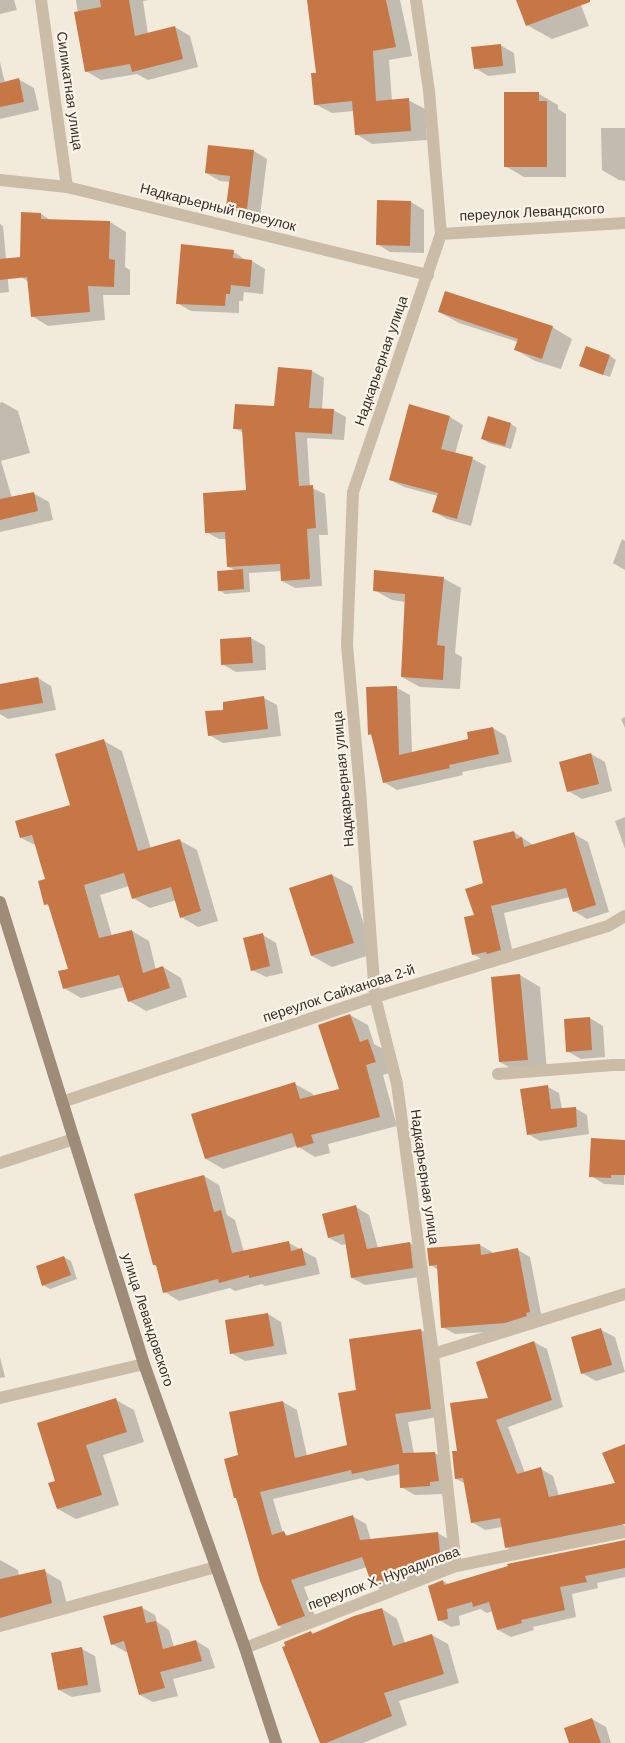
<!DOCTYPE html>
<html>
<head>
<meta charset="utf-8">
<style>
  body { margin:0 }
  canvas { display:block; background:#f2ebdc }
</style>
</head>
<body>
<canvas width="625" height="1743"></canvas>
<script>
const g = document.querySelector('canvas').getContext('2d');
g.lineJoin = 'round';
function fillPath(path, color) { g.fillStyle = color; g.fill(path, 'evenodd'); }
const shape = rows => new Path2D(rows.map(r => 'M' + r).join(''));
function trace(path, color, width, dash) { g.strokeStyle = color; g.lineWidth = width; g.lineCap = dash ? 'butt' : 'round'; g.setLineDash(dash || []); g.stroke(path); }
function label(font, color, halo, rows, align = 'center') {
  g.font = font + ' Helvetica,sans-serif'; g.lineWidth = 4.5; g.setLineDash([]); g.textBaseline = 'middle'; g.strokeStyle = halo; g.fillStyle = color; for (const [text, x, y, turn = 0] of rows) {
    g.save(); g.translate(x, y); g.rotate((+turn || 0) * Math.PI / 180); g.textAlign = isNaN(turn) ? turn : align; if (halo) g.strokeText(text, 0, 0); g.fillText(text, 0, 0); g.restore();
  }
}
fillPath(shape([
  [0,0,14,0,17,10,0,14],
  [76,0,149,0,143,1,148,34,175,27,190,36,198,67,148,80,137,74,101,80,86,71],
  [308,0,400,0,412,56,389,60,392,101,408,100,425,109,427,140,372,144,356,134,354,111,332,113,315,104,318,74],
  [518,0,579,0,589,26,552,39,527,25],
  [500,45,514,53,516,73,488,76,475,68],
  [0,62,5,83,18,79,34,88,39,110,0,119],
  [539,94,558,105,558,109,566,114,566,177,524,177,505,166],
  [601,128,625,128,625,181,619,180,602,170],
  [254,151,267,159,260,216,241,214,227,206,230,182,220,181,206,173],
  [411,202,424,210,424,253,390,252,377,244],
  [41,214,52,221,110,222,126,232,125,267,130,270,130,295,103,295,105,320,48,326,32,316,29,282,21,277],
  [0,224,3,226,9,292,0,293],
  [234,252,247,261,252,261,265,269,263,294,244,292,243,301,239,301,239,313,191,311,177,303],
  [439,312,552,327,572,339,561,369,535,361,516,350,518,342,459,323],
  [610,356,616,360,610,377,587,369],
  [312,371,324,378,322,410,333,410,346,417,344,440,307,438,310,487,325,494,328,535,319,535,322,586,295,588,282,581,282,571,249,573,250,592,225,594,219,590,236,571,229,567,227,539,219,539,206,532,248,491,244,433,234,428,276,407],
  [2,402,18,411,30,453,1,461,12,498,33,493,49,502,53,520,0,532,0,403],
  [450,417,463,425,455,454,473,459,486,466,471,526,447,519,434,512,438,496,404,487,390,480],
  [489,418,511,424,517,428,511,449,489,443,483,439],
  [622,539,625,541,625,570,613,563],
  [443,578,461,588,455,653,462,657,460,689,420,687,402,677,405,602,392,600,374,590],
  [251,638,265,646,266,670,236,672,222,664,221,640],
  [38,678,51,686,56,710,8,719,0,714,0,685],
  [397,688,410,695,412,753,470,740,493,728,506,736,512,762,462,772,463,775,397,790,384,782,373,736,369,734],
  [264,698,277,705,281,736,223,743,209,735,225,711],
  [625,717,625,728,621,719],
  [104,741,122,751,151,849,179,840,197,850,218,921,198,927,181,917,176,900,150,908,133,898,129,886,100,895,112,936,132,931,149,941,156,970,163,967,181,978,187,997,146,1011,129,1001,124,987,81,998,64,988,69,970,49,906,45,904,47,880,37,846,21,838,71,806],
  [591,754,605,762,612,791,582,799,568,791],
  [625,817,625,849,615,821],
  [514,832,533,845,574,834,588,842,609,912,587,919,574,911,570,897,504,913,514,958,487,962,474,955,475,916,484,884],
  [332,875,352,886,373,954,332,967,312,956],
  [263,935,276,943,283,973,266,977,252,970],
  [520,975,540,987,547,1071,519,1073,500,1062],
  [350,1015,368,1025,374,1044,385,1050,393,1072,383,1075,397,1126,328,1144,330,1153,315,1157,297,1146,223,1169,206,1159,295,1084,313,1094,314,1097,341,1089],
  [590,1018,603,1026,605,1057,581,1059,567,1051],
  [548,1087,559,1093,562,1109,575,1108,587,1115,589,1134,540,1141,528,1134],
  [625,1140,624,1185,604,1184,591,1176],
  [204,1176,219,1185,227,1215,235,1220,244,1252,289,1243,316,1258,320,1274,265,1286,262,1284,235,1291,230,1288,179,1301,165,1292,158,1267,154,1265],
  [356,1207,369,1215,378,1248,410,1243,423,1251,426,1276,365,1285,352,1278,347,1244,342,1245,329,1238],
  [480,1245,492,1252,492,1255,518,1250,530,1257,542,1319,518,1330,455,1334,442,1327,438,1270,431,1265],
  [64,1257,71,1261,77,1279,50,1289,43,1285],
  [268,1314,281,1322,287,1354,245,1361,231,1353],
  [421,1330,435,1338,444,1416,408,1422,414,1454,435,1453,449,1461,443,1494,415,1495,401,1487,401,1474,367,1481,362,1478,273,1499,283,1533,290,1536,352,1516,366,1524,371,1540,438,1533,451,1541,455,1571,387,1593,373,1585,367,1567,304,1587,318,1624,293,1634,279,1626,231,1413,283,1402,297,1410,307,1456,348,1446,357,1391,351,1340],
  [601,1330,615,1337,625,1372,596,1381,582,1373],
  [534,1342,547,1349,563,1407,508,1427,525,1473,541,1469,553,1476,559,1496,616,1484,625,1445,625,1524,617,1522,625,1526,518,1554,506,1547,502,1527,485,1530,472,1522,466,1484,456,1479,458,1452,490,1399],
  [0,1357,5,1377,0,1378],
  [116,1400,134,1410,144,1442,103,1455,119,1505,76,1519,58,1509,56,1482],
  [625,1542,625,1577,597,1583,598,1588,572,1594,576,1617,533,1627,534,1630,511,1637,498,1630,493,1611,487,1613,480,1609,459,1616,460,1625,451,1627,439,1620,429,1586,443,1581,450,1585],
  [0,1560,18,1570,19,1576,44,1571,61,1581,69,1613,0,1631],
  [141,1607,155,1615,157,1622,169,1630,174,1647,196,1641,209,1649,215,1668,173,1679,178,1696,153,1702,140,1695,128,1651,126,1652,112,1644],
  [382,1609,397,1619,405,1643,432,1635,448,1644,459,1683,399,1701,407,1725,363,1743,321,1743,311,1632,315,1635],
  [82,1649,95,1656,101,1692,72,1697,59,1690],
  [592,1719,606,1727,611,1743,570,1743]
]), '#0003');
fillPath(shape([
  [100,0,129,0,135,36,175,26,183,59,132,72,130,64,85,72,74,12,101,7],
  [307,0,386,0,396,47,373,51,376,101,409,98,411,131,355,135,352,101,314,105,311,73,316,73],
  [516,0,590,0,590,2,526,26],
  [501,44,503,66,474,69,471,47],
  [19,78,24,102,0,107,0,83],
  [504,92,539,92,539,101,547,101,547,167,504,167],
  [208,145,254,150,247,209,226,207,230,176,205,173],
  [377,200,411,201,410,246,376,245],
  [21,212,41,213,41,219,110,221,109,259,115,260,114,287,88,286,90,312,31,317,27,277,0,280,0,259,20,257],
  [181,244,234,250,233,258,252,260,250,287,231,285,230,294,226,294,225,306,176,304],
  [445,291,553,326,542,359,514,350,518,339,438,312],
  [586,346,610,355,603,375,579,366],
  [278,367,312,370,309,408,334,409,332,434,295,432,299,486,313,485,316,528,307,529,310,579,281,581,280,564,227,567,225,532,205,533,203,493,246,490,242,429,233,429,235,404,274,406],
  [409,404,450,416,441,449,473,457,457,519,432,512,438,493,389,480],
  [488,416,511,423,505,446,481,439],
  [34,492,38,511,0,520,0,499],
  [243,569,244,589,218,591,217,571],
  [374,570,444,577,437,645,445,646,443,680,401,677,405,594,373,591],
  [251,637,253,663,221,665,220,639],
  [38,677,43,703,0,710,0,684],
  [397,686,399,755,468,739,467,732,493,727,499,754,449,765,450,768,383,783,371,734,368,735,366,687],
  [264,696,268,729,208,736,205,711,223,710,223,702],
  [104,739,138,851,180,839,201,911,180,918,171,887,132,899,124,873,84,885,99,938,132,930,143,973,163,966,170,988,128,1002,119,975,63,989,58,971,68,969,48,904,44,905,38,881,45,879,32,835,20,838,15,821,70,805,55,754],
  [591,753,599,784,567,792,559,762],
  [514,831,516,839,522,837,524,847,574,832,596,905,573,912,566,888,491,906,501,950,487,954,486,952,472,955,464,917,474,915,465,889,483,883,473,841],
  [332,874,354,943,311,956,289,888],
  [263,933,270,966,251,971,243,938],
  [520,974,528,1060,499,1062,491,977],
  [350,1014,360,1042,368,1039,376,1062,366,1065,380,1117,311,1135,314,1143,297,1148,292,1133,205,1159,191,1114,295,1082,300,1099,339,1089,318,1025],
  [590,1017,592,1050,566,1052,564,1019],
  [548,1085,551,1109,576,1107,577,1127,527,1135,520,1089],
  [591,1138,625,1140,625,1175,611,1175,611,1178,589,1177],
  [204,1175,214,1212,221,1210,232,1253,289,1241,291,1251,302,1248,306,1265,249,1278,249,1275,219,1283,218,1279,163,1293,156,1265,153,1265,134,1194],
  [356,1205,367,1249,410,1242,413,1268,351,1278,344,1234,328,1238,322,1214],
  [480,1244,481,1255,518,1248,530,1312,526,1313,527,1316,505,1323,441,1328,437,1265,429,1266,427,1248],
  [64,1256,71,1275,42,1286,36,1266],
  [268,1313,274,1346,230,1354,225,1320],
  [601,1328,612,1365,581,1374,571,1337],
  [421,1329,431,1409,395,1414,403,1453,435,1452,439,1481,430,1482,430,1486,400,1488,399,1464,352,1474,351,1470,260,1492,272,1535,284,1531,286,1536,353,1515,360,1540,438,1532,441,1563,372,1585,362,1557,291,1580,305,1616,278,1626,260,1581,236,1498,234,1498,224,1459,238,1455,229,1412,283,1401,295,1458,347,1445,338,1393,356,1390,349,1339],
  [534,1341,552,1400,496,1420,517,1474,541,1467,549,1497,615,1483,602,1453,625,1444,625,1524,505,1548,500,1518,471,1523,463,1478,455,1479,452,1451,457,1451,450,1403,488,1398,476,1362],
  [116,1398,127,1432,86,1445,102,1495,57,1509,48,1483,55,1481,37,1423],
  [625,1540,625,1568,585,1576,587,1582,560,1587,565,1610,521,1620,522,1623,497,1630,489,1602,473,1607,472,1602,447,1609,448,1619,438,1621,428,1586,443,1580,444,1585,508,1566,507,1564],
  [45,1569,52,1603,0,1618,0,1579],
  [142,1606,146,1623,156,1621,163,1649,196,1640,202,1661,160,1672,165,1688,139,1695,124,1641,111,1645,103,1616],
  [382,1608,393,1646,432,1634,444,1674,384,1693,392,1716,326,1743,320,1743,282,1647,285,1646,284,1642,311,1631,312,1634,354,1616],
  [82,1647,88,1685,58,1690,51,1653],
  [592,1718,601,1743,569,1743,564,1728]
]), '#c77746');
trace(shape([
  [41,0,67,187],
  [416,0,429,91,441,234,353,492,347,645,360,790,375,997,397,1084,433,1354,456,1566],
  [0,180,67,187,428,275],
  [441,234,625,223],
  [498,1074,613,1065,625,1065],
  [62,1102,375,997,608,926,625,916],
  [0,1163,74,1139],
  [433,1354,625,1294],
  [0,1398,144,1364],
  [0,1626,216,1567],
  [245,1648,456,1566,625,1532]
]), '#cbbca8', 12);
trace(shape([
  [0,902,144,1364,245,1648,276,1743]
]), '#9e8c79', 12);
label('14px', '#372f28', '#faf4e9', [
  ["Силикатная улица",69,91,82],
  ["Надкарьерный переулок",218,208,14],
  ["переулок Левандского",532,213,-3],
  ["Надкарьерная улица",382,361,-71],
  ["Надкарьерная улица",344,779,-95],
  ["переулок Сайханова 2-й",339,994,-18],
  ["Надкарьерная улица",424,1177,82],
  ["улица Левандовского",147,1320,72],
  ["переулок Х. Нурадилова",384,1579,-20]
]);
</script>
</body>
</html>
